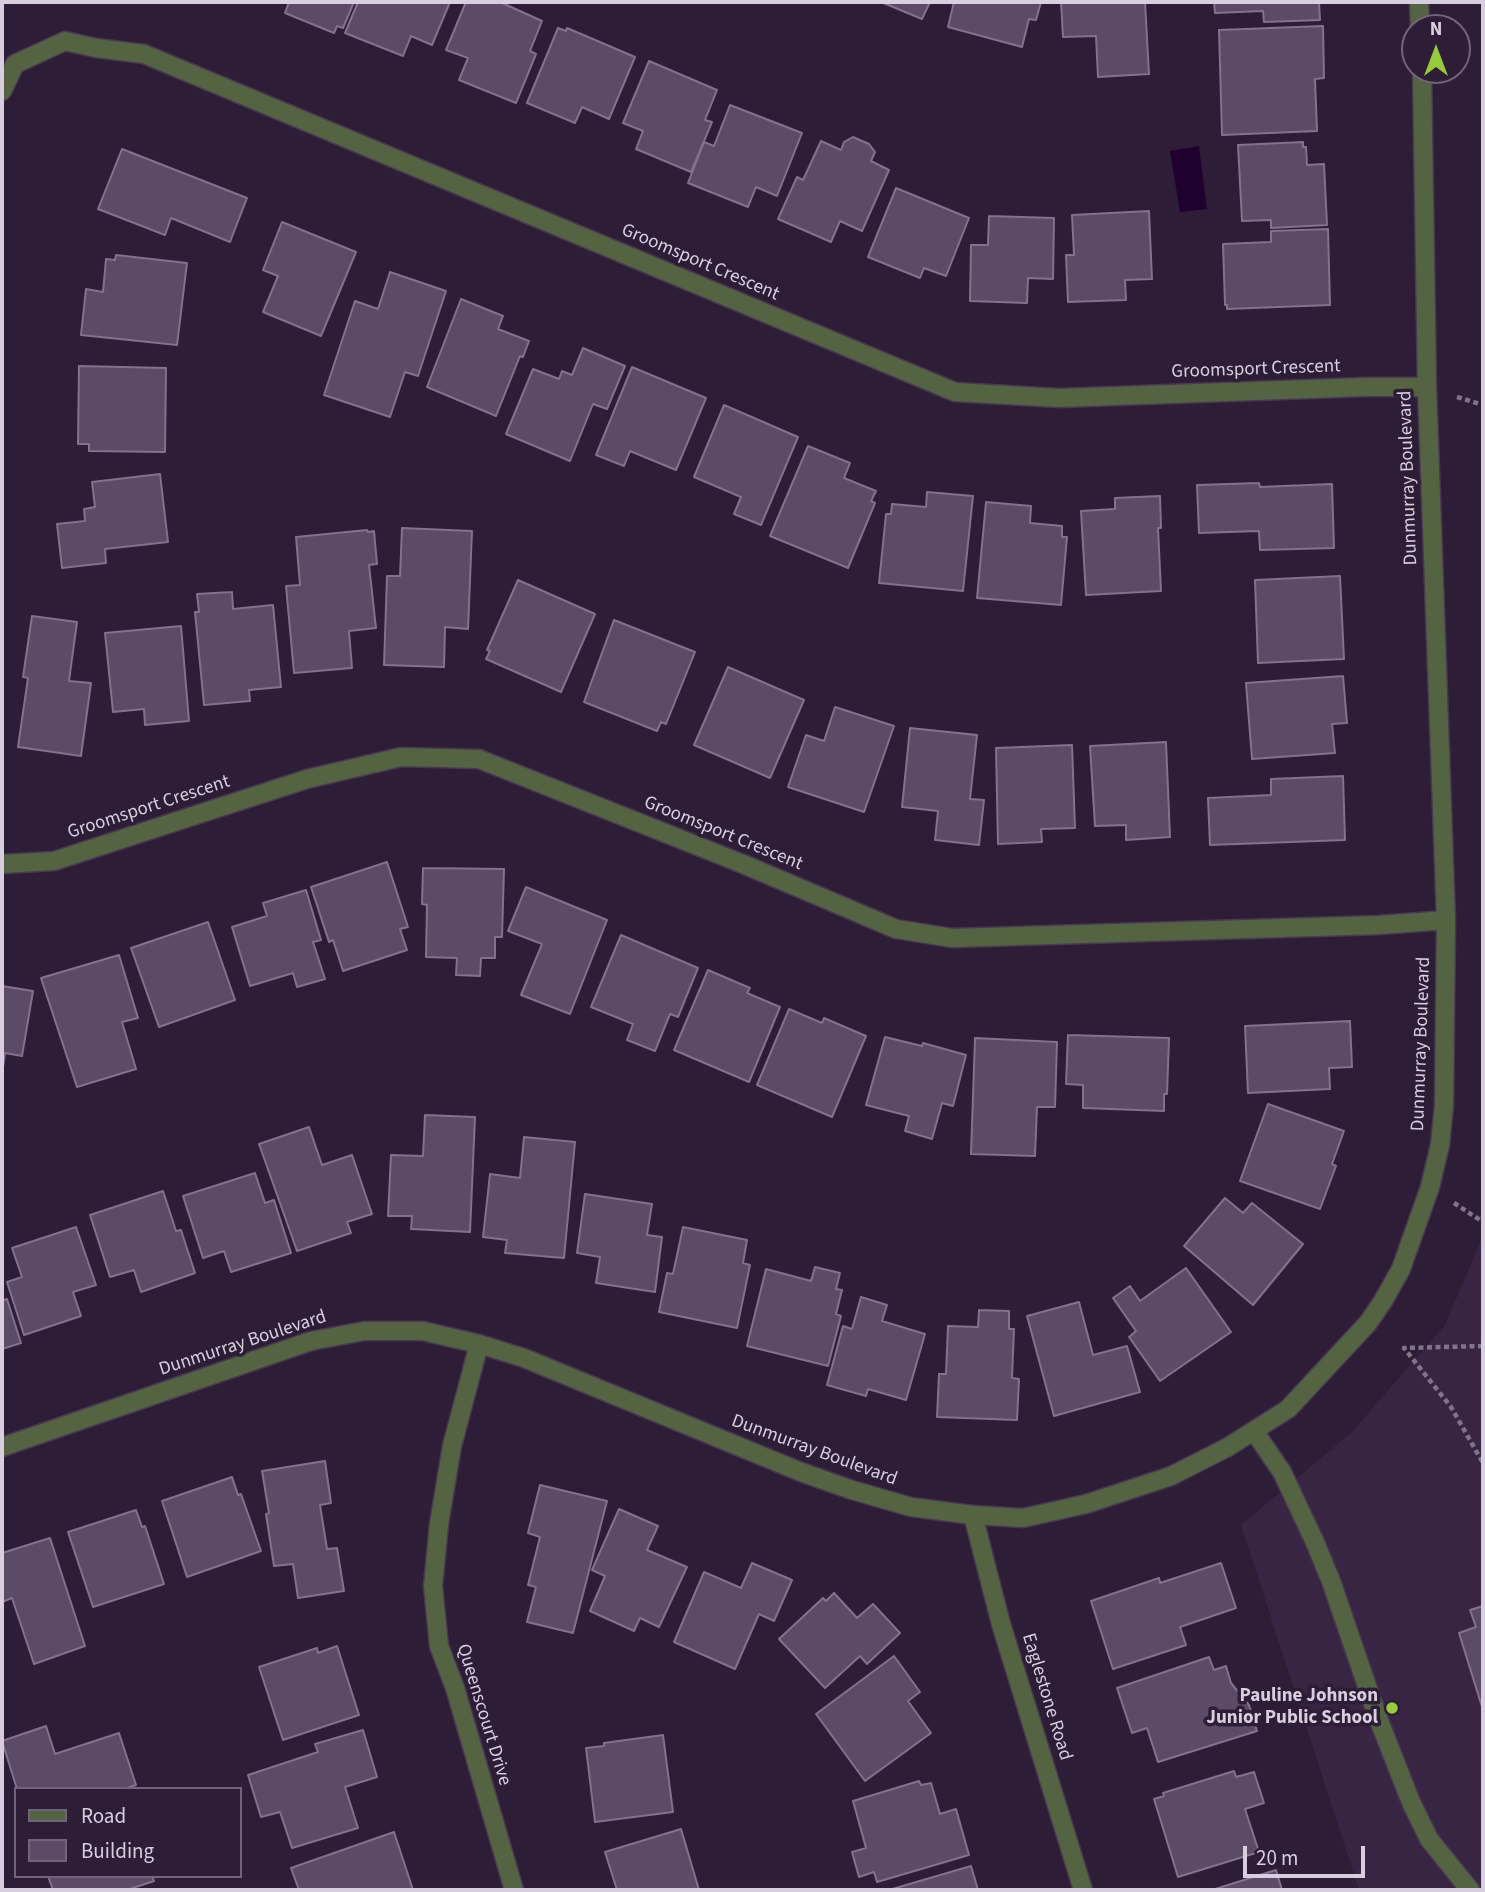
<!DOCTYPE html>
<html>
<head>
<meta charset="utf-8">
<style>
  body { margin:0 }
  #map { position:relative; width:1485px; height:1892px; overflow:hidden; background:#2d1d36; font-family:"Source Sans 3",sans-serif }
  canvas { display:block }
  .frame { position:absolute; inset:0; border:4px solid #d8cedf; pointer-events:none }
  .legend { position:absolute; left:14px; top:1787px; width:228px; height:91px; box-sizing:border-box; background:#2d1d36; border:2px solid #71647a; margin:0; padding:9px 12px; list-style:none; font-size:21px; color:#d8cedf }
  .legend li { display:flex; align-items:center; gap:14px; height:35px }
  .legend b { width:35px; border:2px solid #71647a }
  .north { position:absolute; left:1401px; top:14px; width:70px; height:70px; box-sizing:border-box; background:#2d1d36; border:2px solid #71647a; border-radius:50%; rotate:0deg; font-size:19px; font-weight:700; line-height:28px; text-align:center; color:#d8cedf }
  .north::after { content:''; display:block; margin:auto; width:24px; height:32px; background:#96cc3a; clip-path:polygon(50% 0,100% 100%,50% 72%,0 100%) }
  .scale { position:absolute; left:1243px; top:1846px; width:122px; height:32px; box-sizing:border-box; border:4px solid #d8cedf; border-top:0; padding-left:9px; font-size:21px; line-height:24px; white-space:nowrap; color:#d8cedf; -webkit-text-stroke:5px #2d1d36; paint-order:stroke }
</style>
</head>
<body>
<div id="map">
<canvas width="1485" height="1892"></canvas>
<div class="frame"></div>
<ul class="legend">
<li><b style="height:9px;background:#546342"></b>Road</li>
<li><b style="height:19px;background:#5c4b67"></b>Building</li>
</ul>
<div class="north">N</div>
<div class="scale">20 m</div>
</div>
<script>
const g = document.querySelector('canvas').getContext('2d');
g.lineJoin = 'round';
function fillPath(path, color) { g.fillStyle = color; g.fill(path, 'evenodd'); }
const shape = rows => new Path2D(rows.map(r => 'M' + r).join(''));
function trace(path, color, width, dash) { g.strokeStyle = color; g.lineWidth = width; g.lineCap = dash ? 'butt' : 'round'; g.setLineDash(dash || []); g.stroke(path); }
function label(font, color, halo, rows, align = 'center') {
  g.font = font + ' "Source Sans 3",sans-serif'; g.lineWidth = 7; g.setLineDash([]); g.textBaseline = 'middle'; g.strokeStyle = halo; g.fillStyle = color; for (const [text, x, y, turn = 0] of rows) {
    g.save(); g.translate(x, y); g.rotate((+turn || 0) * Math.PI / 180); g.textAlign = isNaN(turn) ? turn : align; if (halo) g.strokeText(text, 0, 0); g.fillText(text, 0, 0); g.restore();
  }
}
fillPath(shape([
  [1483,1236,1483,1890,1359,1890,1241,1525,1351,1433,1445,1325]
]), '#382544');
fillPath(shape([
  [1199,146,1207,209,1180,212,1170,151]
]), '#1f002f');
const building = shape([
  [289,2,354,2,343,28,337,26,334,33,285,13,289,2],
  [358,2,450,2,432,45,411,36,403,56,345,33,358,2],
  [466,2,500,2,542,21,530,51,536,54,516,103,459,80,468,58,446,50,466,2],
  [881,2,930,2,922,19,881,2],
  [954,2,1041,2,1036,20,1029,19,1022,47,948,27,954,2],
  [1061,2,1145,2,1149,74,1098,77,1096,36,1063,37,1061,2],
  [1214,2,1319,2,1320,20,1264,22,1263,11,1215,13,1214,2],
  [1323,26,1324,78,1315,79,1317,131,1222,135,1219,30,1323,26],
  [558,28,566,31,567,28,635,57,609,119,582,107,575,123,527,103,558,28],
  [649,61,717,90,705,120,712,122,691,172,636,149,643,131,623,123,649,61],
  [730,105,802,133,777,196,756,187,748,207,688,183,704,142,714,146,730,105],
  [853,137,869,144,875,152,871,161,889,170,862,231,840,221,831,242,778,219,797,177,803,180,821,141,841,150,844,142,853,137],
  [1303,142,1303,147,1306,147,1307,165,1324,164,1327,225,1271,228,1271,220,1242,221,1238,145,1303,142],
  [122,149,247,198,230,242,171,218,165,235,98,209,122,149],
  [896,188,969,218,946,276,924,268,920,278,868,257,896,188],
  [1149,211,1152,279,1125,280,1126,300,1068,302,1066,255,1074,255,1072,215,1149,211],
  [989,216,1054,218,1053,279,1028,278,1027,303,970,301,971,245,988,245,989,216],
  [282,222,356,252,321,336,263,312,278,276,263,270,282,222],
  [1328,229,1330,305,1227,309,1227,305,1225,305,1223,244,1271,242,1271,231,1328,229],
  [116,255,187,263,177,345,81,335,86,289,103,292,106,259,115,260,116,255],
  [390,272,446,291,418,376,405,372,390,417,324,395,355,301,378,309,390,272],
  [461,299,503,316,498,329,529,341,523,357,520,356,496,416,427,387,461,299],
  [583,348,625,366,607,409,593,404,570,461,506,434,533,369,559,379,562,371,572,375,583,348],
  [79,366,166,368,165,452,89,451,89,444,78,444,79,366],
  [632,367,706,398,676,470,630,451,624,466,596,455,632,367],
  [724,405,798,437,761,525,734,514,741,497,694,477,724,405],
  [808,446,850,463,844,478,876,491,871,501,875,503,848,568,770,536,808,446],
  [160,474,168,542,105,549,106,563,62,568,57,524,85,521,84,509,95,507,92,482,160,474],
  [1259,483,1260,487,1332,484,1334,548,1260,550,1259,531,1199,533,1197,485,1259,483],
  [927,492,973,496,963,591,879,583,886,514,891,514,892,504,926,507,927,492],
  [1160,496,1161,528,1158,528,1161,591,1086,595,1081,511,1115,509,1115,498,1160,496],
  [986,502,1031,506,1030,523,1062,526,1062,537,1067,537,1061,605,977,598,986,502],
  [402,528,472,531,468,629,445,627,444,667,384,665,387,576,400,576,402,528],
  [367,530,368,532,374,531,377,564,369,565,376,628,349,631,352,668,294,673,286,586,300,585,296,537,367,530],
  [1340,576,1344,659,1258,663,1255,580,1340,576],
  [518,580,595,614,561,692,486,659,490,651,487,650,518,580],
  [232,592,233,609,273,605,281,687,249,690,250,701,204,705,195,612,199,612,197,594,232,592],
  [32,616,77,622,69,681,91,683,81,756,18,747,28,678,23,677,32,616],
  [614,620,695,652,666,724,661,722,657,731,584,702,614,620],
  [181,626,189,721,145,725,144,709,113,712,105,633,181,626],
  [728,667,804,700,770,778,694,745,728,667],
  [1343,676,1347,723,1332,724,1335,753,1252,759,1246,683,1343,676],
  [835,707,894,726,864,812,788,787,806,735,824,741,835,707],
  [910,728,977,735,970,799,984,800,979,845,935,840,938,811,902,807,910,728],
  [1166,742,1170,837,1126,840,1126,825,1095,826,1090,746,1166,742],
  [1072,745,1075,828,1041,829,1042,842,998,844,996,748,1072,745],
  [1343,776,1345,840,1210,845,1208,798,1271,795,1271,779,1343,776],
  [387,862,408,927,400,929,407,950,343,971,333,940,329,942,311,887,387,862],
  [423,868,504,869,502,937,495,937,495,958,481,958,480,976,456,975,457,958,426,957,427,905,422,904,423,868],
  [526,887,607,920,570,1014,521,995,542,944,508,931,526,887],
  [306,890,321,940,313,942,325,979,297,987,293,973,250,986,232,927,267,916,263,903,306,890],
  [208,922,235,1000,159,1027,131,948,208,922],
  [621,935,698,968,678,1017,670,1014,655,1051,627,1040,633,1024,591,1007,621,935],
  [119,955,138,1018,122,1022,136,1069,77,1087,41,978,119,955],
  [708,970,750,988,747,993,780,1007,749,1082,674,1050,708,970],
  [2,986,33,991,22,1056,5,1053,2,1074,2,986],
  [789,1009,822,1023,824,1018,866,1036,832,1117,757,1085,789,1009],
  [1350,1021,1352,1067,1329,1068,1330,1089,1248,1093,1245,1026,1350,1021],
  [1068,1035,1169,1038,1167,1094,1164,1094,1164,1111,1083,1108,1083,1085,1066,1084,1068,1035],
  [885,1037,922,1046,923,1043,966,1055,953,1106,942,1103,932,1139,905,1131,909,1116,866,1105,885,1037],
  [975,1038,1057,1042,1055,1107,1037,1107,1035,1156,971,1154,975,1038],
  [1268,1104,1344,1131,1332,1164,1336,1166,1320,1209,1240,1181,1268,1104],
  [425,1115,475,1117,470,1232,411,1229,412,1216,388,1216,391,1155,423,1156,425,1115],
  [309,1127,322,1165,352,1155,372,1214,347,1222,351,1233,297,1251,259,1144,309,1127],
  [524,1137,575,1142,564,1258,505,1253,507,1240,483,1237,490,1174,520,1178,524,1137],
  [255,1173,265,1203,274,1200,291,1253,231,1272,224,1251,203,1258,183,1196,255,1173],
  [163,1191,176,1231,181,1230,195,1273,141,1292,134,1270,110,1277,90,1215,163,1191],
  [585,1194,652,1204,647,1235,662,1237,655,1292,596,1283,600,1257,577,1253,585,1194],
  [1225,1198,1243,1213,1252,1203,1303,1244,1253,1305,1184,1246,1225,1198],
  [76,1227,96,1285,73,1292,81,1316,24,1335,7,1282,22,1277,12,1248,76,1227],
  [683,1227,747,1240,743,1263,750,1265,737,1328,659,1312,667,1273,673,1274,683,1227],
  [815,1267,840,1273,836,1289,842,1290,836,1314,841,1316,828,1366,747,1346,766,1269,811,1281,815,1267],
  [1186,1268,1231,1332,1160,1381,1129,1337,1136,1331,1113,1298,1130,1286,1140,1301,1186,1268],
  [861,1297,887,1305,882,1321,925,1334,906,1400,868,1389,866,1396,827,1385,843,1326,852,1329,861,1297],
  [7,1299,21,1343,2,1349,2,1301,7,1299],
  [1079,1302,1093,1355,1127,1346,1140,1392,1054,1416,1027,1316,1079,1302],
  [979,1310,1009,1311,1009,1329,1014,1329,1012,1378,1019,1379,1017,1420,937,1417,939,1374,946,1374,948,1326,978,1327,979,1310],
  [325,1461,331,1503,320,1505,327,1549,337,1548,344,1591,298,1598,293,1564,274,1566,266,1514,269,1513,262,1471,325,1461],
  [232,1477,238,1495,241,1494,261,1551,187,1577,162,1501,232,1477],
  [540,1485,607,1501,573,1633,527,1622,536,1587,528,1585,540,1537,528,1533,540,1485],
  [619,1509,658,1526,647,1550,687,1567,659,1627,640,1618,634,1631,590,1611,605,1576,592,1570,619,1509],
  [136,1510,142,1527,145,1526,164,1584,93,1607,68,1532,136,1510],
  [50,1538,85,1646,34,1664,12,1598,2,1602,2,1553,50,1538],
  [752,1563,792,1580,774,1621,759,1614,735,1669,674,1642,704,1572,741,1588,752,1563],
  [1221,1563,1236,1608,1180,1627,1186,1645,1113,1669,1091,1601,1159,1578,1160,1583,1221,1563],
  [834,1593,857,1618,873,1604,900,1633,867,1664,860,1656,825,1688,779,1639,823,1598,826,1601,834,1593],
  [1483,1606,1483,1710,1459,1633,1476,1627,1470,1610,1483,1606],
  [337,1646,359,1715,283,1740,259,1667,317,1648,318,1653,337,1646],
  [894,1656,920,1692,908,1701,931,1733,865,1781,816,1714,894,1656],
  [1209,1657,1214,1670,1226,1666,1231,1683,1249,1705,1257,1731,1158,1762,1147,1728,1132,1733,1117,1688,1209,1657],
  [46,1726,55,1754,119,1733,136,1785,124,1789,17,1789,2,1741,46,1726],
  [363,1730,377,1777,345,1787,358,1828,292,1848,280,1812,261,1817,248,1775,318,1752,315,1744,363,1730],
  [663,1735,673,1812,595,1822,586,1748,604,1746,604,1743,663,1735],
  [1234,1771,1236,1777,1254,1772,1264,1803,1245,1809,1259,1852,1178,1877,1154,1799,1164,1796,1163,1793,1234,1771],
  [919,1781,921,1785,931,1783,940,1814,956,1809,969,1855,877,1882,874,1872,859,1877,852,1852,866,1848,853,1801,919,1781],
  [681,1829,699,1890,617,1890,605,1852,681,1829],
  [394,1832,413,1890,299,1890,291,1868,394,1832],
  [971,1866,978,1890,889,1890,971,1866],
  [1276,1870,1282,1890,1212,1890,1276,1870],
  [48,1876,152,1876,154,1881,127,1890,53,1890,48,1876]
]);
fillPath(building, '#5c4b67');
trace(building, '#83718f', 2);
const lane = shape([
  [1254,1431,1282,1472,1314,1540,1331,1581,1378,1718,1411,1802,1429,1839,1470,1890]
]);
const street = shape([
  [1419,2,1420,28],
  [2,91,15,64,65,41,96,48,144,54,955,392,1059,398,1365,387,1427,387],
  [2,864,54,861,307,779,401,757,479,759,743,864,896,929,952,938,1379,925,1446,920],
  [479,1344,452,1446,439,1524,433,1586,439,1646,455,1688,514,1890],
  [2,1447,311,1341,364,1331,423,1331,479,1344,524,1358,801,1472,852,1490,911,1507,973,1515,1023,1518,1086,1504,1171,1476,1228,1447,1288,1409,1368,1323,1383,1301,1401,1269,1430,1187,1440,1145,1444,1105,1446,920,1427,387,1422,70],
  [973,1515,1001,1624,1083,1890]
]);
trace(lane, '#483951', 21);
trace(street, '#483951', 21);
trace(shape([
  [1457,397,1483,405],
  [1454,1203,1483,1222],
  [1483,1346,1404,1348,1451,1407,1483,1463]
]), '#817489', 4.5, [5, 3.5]);
trace(lane, '#546342', 18);
trace(street, '#546342', 18);
for (const [x, y, r, color] of [
  [1392,1708,7,"#96cc3a"]
]) { const dot = new Path2D(); dot.arc(x, y, r, 0, 2 * Math.PI); g.fillStyle = color; g.fill(dot); trace(dot, '#2d1d36', 2.5); }
label('19px', '#d8cedf', '#2d1d36', [
  ["Groomsport Crescent",700,263,23],
  ["Groomsport Crescent",1256,370,-2],
  ["Dunmurray Boulevard",1409,478,-92],
  ["Groomsport Crescent",149,808,-18],
  ["Groomsport Crescent",723,834,22],
  ["Dunmurray Boulevard",1422,1044,-88],
  ["Dunmurray Boulevard",243,1344,-18],
  ["Dunmurray Boulevard",814,1451,20],
  ["Eaglestone Road",1046,1697,73],
  ["Queenscourt Drive",483,1715,73]
]);
label('bold 19px', '#d8cedf', '#2d1d36', [
  ["Pauline Johnson",1378,1697],
  ["Junior Public School",1378,1719]
], 'right');
</script>
</body>
</html>
